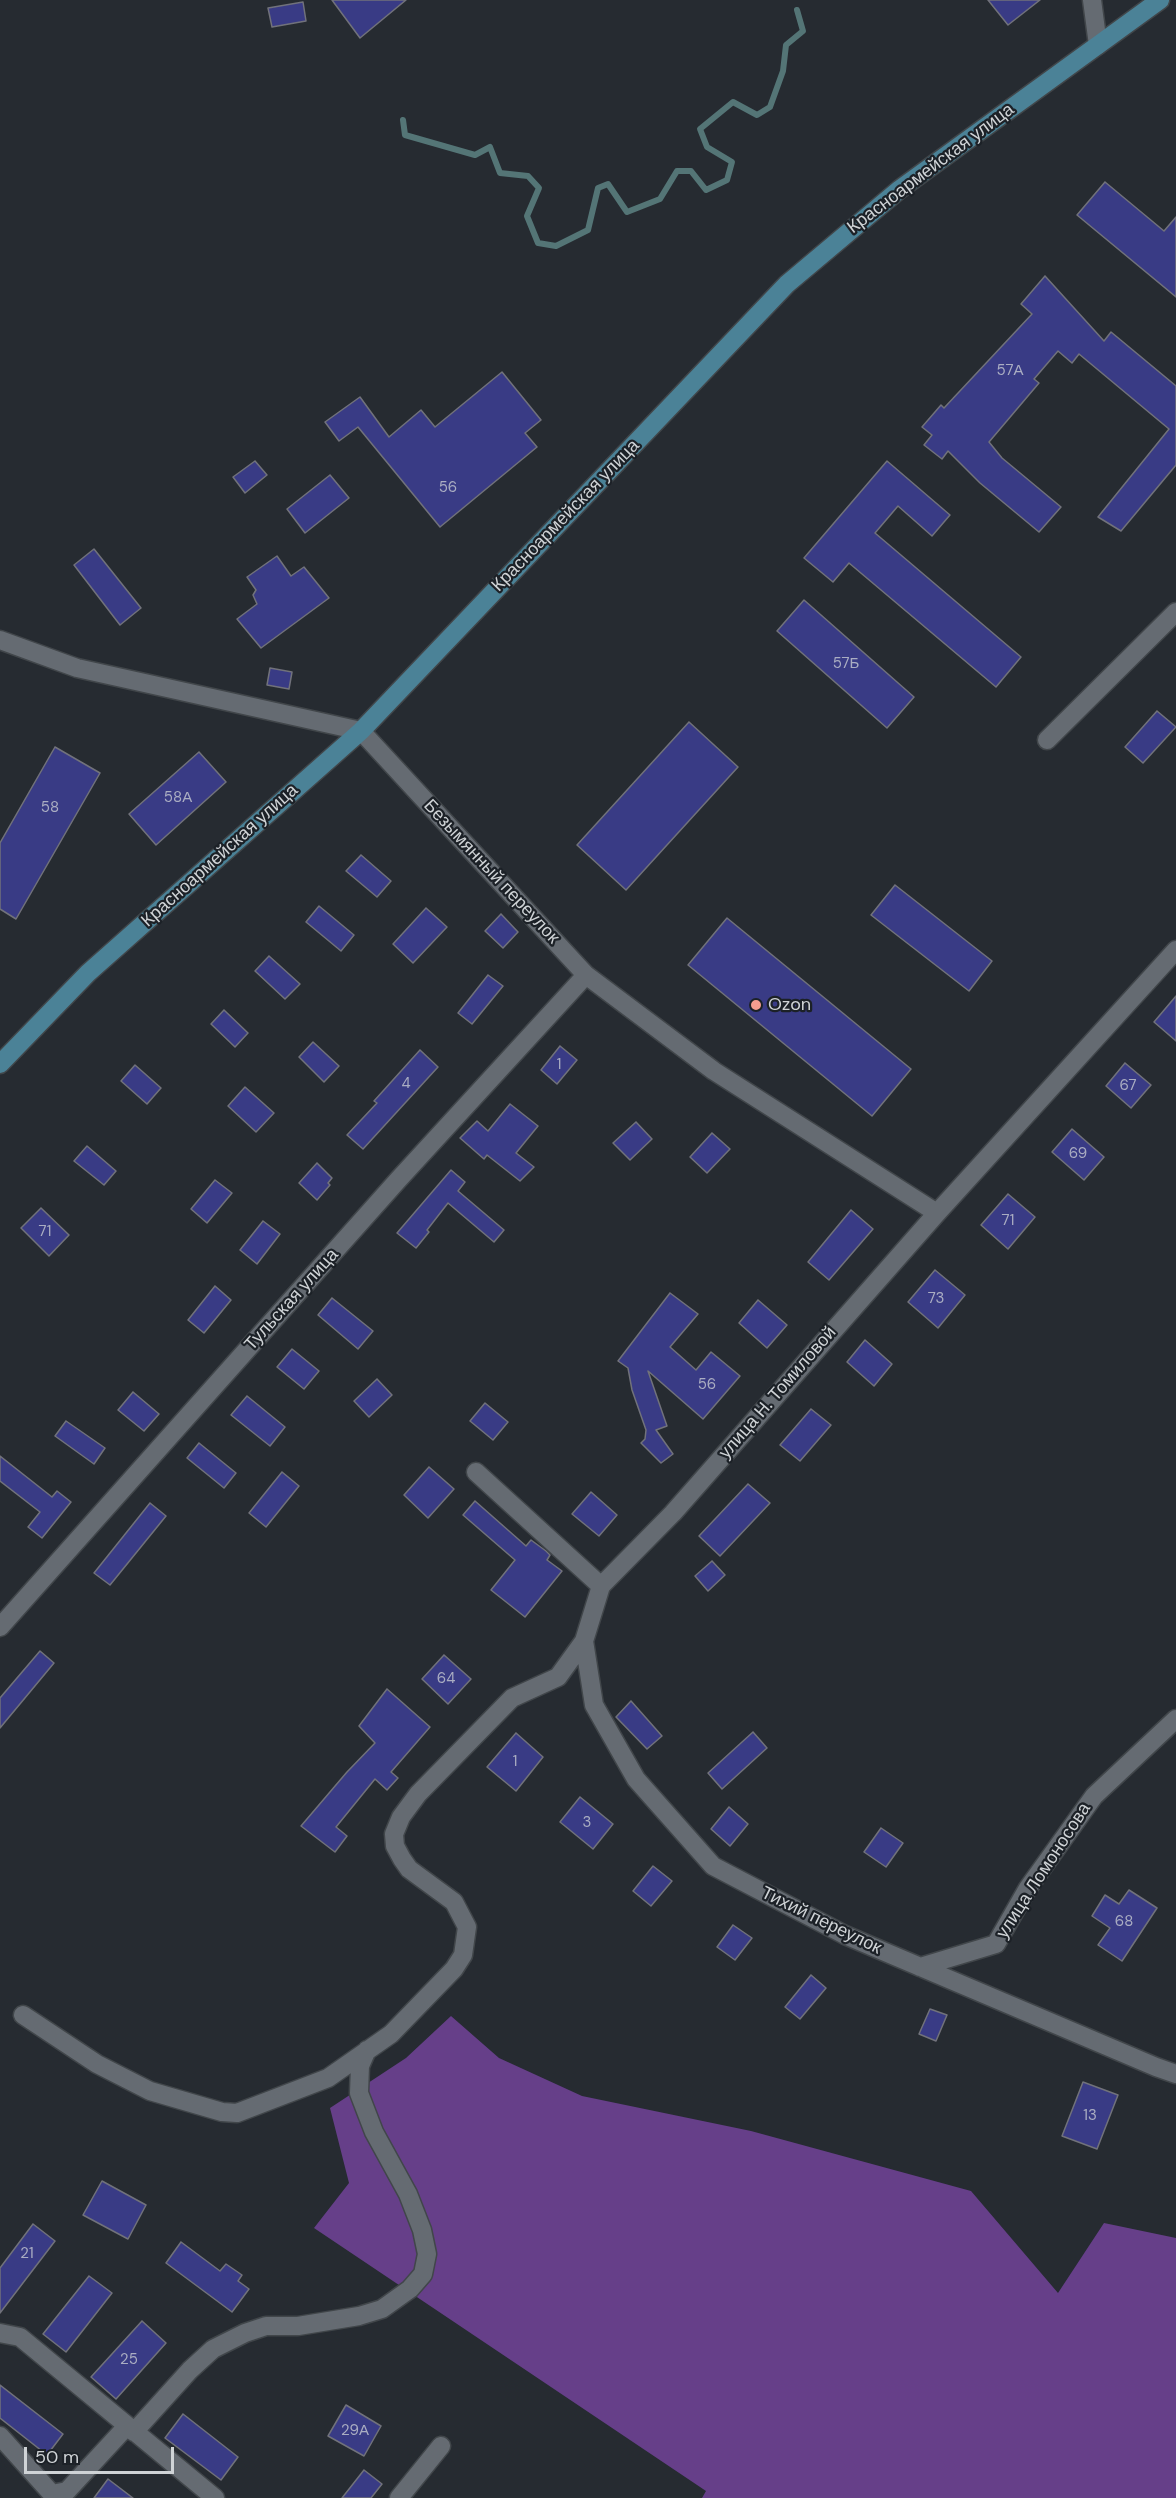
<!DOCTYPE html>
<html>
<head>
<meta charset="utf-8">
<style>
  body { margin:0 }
  #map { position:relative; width:1176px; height:2498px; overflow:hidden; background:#262b31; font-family:"DM Sans",sans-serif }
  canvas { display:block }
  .scale { position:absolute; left:24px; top:2447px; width:150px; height:27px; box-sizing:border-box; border:3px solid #cfd3d6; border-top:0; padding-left:8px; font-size:18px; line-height:21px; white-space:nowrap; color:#cfd3d6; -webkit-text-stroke:4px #1c2127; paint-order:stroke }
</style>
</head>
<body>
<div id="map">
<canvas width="1176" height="2498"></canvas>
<div class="scale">50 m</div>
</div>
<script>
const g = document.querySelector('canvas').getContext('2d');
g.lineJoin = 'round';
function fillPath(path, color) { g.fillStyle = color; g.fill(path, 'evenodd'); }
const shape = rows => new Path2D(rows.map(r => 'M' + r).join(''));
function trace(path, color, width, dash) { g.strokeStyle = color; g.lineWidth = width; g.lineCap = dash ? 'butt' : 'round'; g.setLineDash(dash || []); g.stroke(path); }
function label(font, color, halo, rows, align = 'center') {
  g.font = font + ' "DM Sans",sans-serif'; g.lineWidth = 4.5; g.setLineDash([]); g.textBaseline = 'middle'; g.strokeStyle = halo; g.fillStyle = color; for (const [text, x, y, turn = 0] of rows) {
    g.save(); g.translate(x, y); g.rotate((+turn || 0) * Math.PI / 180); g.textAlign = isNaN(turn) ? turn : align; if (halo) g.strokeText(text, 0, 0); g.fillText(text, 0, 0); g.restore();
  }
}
fillPath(shape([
  [451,2016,499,2058,582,2096,751,2131,971,2191,1058,2293,1104,2223,1176,2238,1176,2498,702,2498,706,2491,314,2228,349,2183,330,2108,406,2058]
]), '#663f89');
trace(shape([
  [403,120,405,135,475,155,490,147,500,173,528,176,539,188,527,216,538,243,556,246,588,230,598,188,608,184,627,212,660,199,677,171,691,171,706,190,727,180,732,162,707,147,700,129,733,102,757,115,770,107,783,71,786,45,803,31,797,10]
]), '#547576', 6);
const building = shape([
  [332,0,406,0,360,38,332,0],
  [988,0,1040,0,1008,25,988,0],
  [303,2,306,21,272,27,268,8,303,2],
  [1105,182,1164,231,1176,217,1176,297,1077,215,1105,182],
  [1045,276,1104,341,1111,332,1176,386,1176,465,1121,531,1098,517,1169,429,1079,354,1072,363,1058,351,1034,379,1039,383,989,442,1002,458,1061,507,1039,532,980,483,948,451,942,459,924,445,932,435,922,427,941,405,944,408,1032,314,1021,304,1045,276],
  [502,372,541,420,525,433,537,447,440,527,358,427,339,441,325,422,360,397,389,437,421,410,435,427,502,372],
  [255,461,267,475,245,493,233,477,255,461],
  [887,461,950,515,932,536,898,506,875,533,1021,657,996,687,849,563,833,582,804,558,887,461],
  [330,475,349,498,305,533,287,509,330,475],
  [94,549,141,608,120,625,74,565,94,549],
  [277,556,291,576,304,567,329,598,261,648,237,619,257,604,253,595,256,590,247,577,277,556],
  [804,600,914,697,887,728,777,631,804,600],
  [270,668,292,672,289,689,267,685,270,668],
  [1157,711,1176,727,1143,763,1125,747,1157,711],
  [689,722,738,767,626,890,577,845,689,722],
  [55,747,100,773,16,919,0,909,0,843,55,747],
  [199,752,226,782,156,845,129,814,199,752],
  [361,855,391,881,377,897,346,871,361,855],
  [895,885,992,961,969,991,871,915,895,885],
  [319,906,354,935,341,951,306,922,319,906],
  [426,908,447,927,413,963,393,944,426,908],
  [501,914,518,932,503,948,485,931,501,914],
  [727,918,911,1069,872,1116,688,965,727,918],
  [269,956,300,984,285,999,255,971,269,956],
  [488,975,503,986,472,1024,458,1013,488,975],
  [1176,996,1176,1041,1154,1022,1176,996],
  [224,1010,248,1033,235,1047,211,1024,224,1010],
  [313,1042,339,1066,324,1082,299,1057,313,1042],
  [560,1046,577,1060,557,1084,541,1070,560,1046],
  [420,1050,438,1067,363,1149,347,1135,377,1103,374,1101,420,1050],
  [1125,1063,1151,1085,1131,1108,1106,1086,1125,1063],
  [135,1065,161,1088,147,1104,121,1081,135,1065],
  [245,1087,274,1113,256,1132,228,1106,245,1087],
  [510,1104,538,1126,516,1153,534,1167,520,1181,487,1155,484,1159,460,1138,477,1121,488,1131,510,1104],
  [636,1122,652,1139,630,1160,613,1143,636,1122],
  [1072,1129,1104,1157,1084,1180,1052,1152,1072,1129],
  [712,1133,730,1149,707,1173,690,1157,712,1133],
  [87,1146,116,1171,104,1185,74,1161,87,1146],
  [317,1163,332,1178,328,1183,330,1185,317,1200,299,1183,317,1163],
  [451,1170,465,1182,458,1191,504,1230,494,1242,448,1203,427,1230,429,1232,416,1248,397,1233,451,1170],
  [215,1180,232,1193,207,1223,191,1209,215,1180],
  [1008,1194,1035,1217,1008,1249,981,1225,1008,1194],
  [41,1208,69,1235,49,1256,21,1228,41,1208],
  [851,1210,873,1229,829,1280,808,1262,851,1210],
  [263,1221,280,1234,257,1264,240,1250,263,1221],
  [935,1270,965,1295,938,1328,908,1302,935,1270],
  [215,1286,231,1300,204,1333,188,1320,215,1286],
  [670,1293,698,1314,670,1347,696,1370,711,1352,740,1376,703,1419,648,1371,667,1426,656,1430,673,1454,661,1463,641,1443,645,1439,646,1430,632,1390,628,1368,618,1361,670,1293],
  [332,1298,373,1331,358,1349,318,1315,332,1298],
  [758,1300,787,1325,767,1348,739,1323,758,1300],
  [865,1340,892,1364,874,1386,847,1362,865,1340],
  [292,1349,319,1371,304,1389,277,1367,292,1349],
  [377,1379,392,1395,369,1417,354,1401,377,1379],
  [133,1392,159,1414,144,1431,118,1410,133,1392],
  [247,1396,285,1427,270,1446,231,1415,247,1396],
  [485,1403,508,1422,493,1440,470,1421,485,1403],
  [811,1409,831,1425,800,1461,780,1445,811,1409],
  [66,1421,105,1448,94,1464,55,1436,66,1421],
  [199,1443,236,1473,224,1488,187,1458,199,1443],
  [0,1456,52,1497,57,1491,71,1502,42,1538,28,1527,40,1512,0,1481,0,1456],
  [429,1467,454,1489,428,1518,404,1495,429,1467],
  [282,1472,299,1486,266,1527,249,1513,282,1472],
  [748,1484,770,1503,720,1556,699,1536,748,1484],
  [591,1492,617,1515,599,1536,572,1514,591,1492],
  [475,1501,526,1546,531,1540,546,1551,550,1555,547,1560,562,1571,525,1617,491,1590,515,1560,463,1515,475,1501],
  [150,1503,166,1516,110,1585,94,1573,150,1503],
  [712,1561,725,1575,708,1591,695,1576,712,1561],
  [40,1651,54,1663,0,1728,0,1698,40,1651],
  [444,1655,471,1679,448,1704,422,1679,444,1655],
  [387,1689,430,1727,391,1772,398,1778,387,1790,375,1779,336,1827,347,1836,335,1852,301,1826,347,1772,375,1743,359,1726,387,1689],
  [631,1701,662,1736,647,1749,616,1717,631,1701],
  [753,1732,767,1748,722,1789,708,1773,753,1732],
  [516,1733,543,1757,516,1791,487,1767,516,1733],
  [580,1797,613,1824,593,1849,560,1822,580,1797],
  [729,1807,748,1824,730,1846,711,1829,729,1807],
  [881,1828,903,1843,886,1867,864,1852,881,1828],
  [653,1866,672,1881,651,1906,633,1891,653,1866],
  [1129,1890,1157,1908,1122,1961,1098,1945,1110,1928,1092,1916,1105,1895,1119,1904,1129,1890],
  [733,1925,752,1938,735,1960,717,1947,733,1925],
  [811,1975,826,1988,800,2019,785,2007,811,1975],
  [930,2009,947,2015,936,2041,919,2034,930,2009],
  [1083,2082,1118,2095,1097,2149,1062,2136,1083,2082],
  [102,2181,146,2205,128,2239,83,2215,102,2181],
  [33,2224,55,2241,0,2313,0,2268,33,2224],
  [181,2242,220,2271,226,2264,242,2275,238,2281,249,2289,232,2312,166,2263,181,2242],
  [89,2276,112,2293,66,2352,43,2334,89,2276],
  [142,2321,166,2343,116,2399,91,2377,142,2321],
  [0,2385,63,2434,47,2455,0,2418,0,2385],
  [346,2405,381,2426,364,2456,328,2436,346,2405],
  [183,2414,238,2457,221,2480,165,2438,183,2414],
  [364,2470,382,2484,371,2498,342,2498,364,2470],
  [108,2479,133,2498,94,2498,108,2479]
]);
fillPath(building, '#393b85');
trace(building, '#71727b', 1.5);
const minor = shape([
  [1092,0,1098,45],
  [0,640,77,668,361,731,586,975,714,1071,937,1213],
  [1047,740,1176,612],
  [476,1472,601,1586],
  [0,1627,398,1180,586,975],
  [584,1641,594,1705,636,1779,713,1866,845,1935,1156,2067,1176,2074],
  [920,1967,996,1944,1028,1888,1094,1796,1176,1719],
  [23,2015,97,2064,150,2091,222,2112,237,2113,328,2078,391,2034,454,1969,463,1955,467,1927,454,1902,409,1869,402,1859,395,1846,394,1834,401,1817,418,1794,512,1698,558,1677,584,1641,601,1586,673,1513,937,1213,1176,950],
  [0,2333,20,2337,215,2498],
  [134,2432,190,2370,213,2349,245,2333,266,2326,298,2326,359,2316,382,2309,410,2289,423,2274,427,2254,422,2230,408,2194,374,2132,359,2093,360,2066,367,2050],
  [0,2436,52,2494,67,2491,127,2426],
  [399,2498,441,2446]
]);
const major = shape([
  [0,1064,88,973,361,731,787,284,900,189,1160,0]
]);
trace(minor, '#41464a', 21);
trace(major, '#41464a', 21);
trace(minor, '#656b72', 18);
trace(major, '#4b8297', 18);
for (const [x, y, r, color] of [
  [756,1005,6,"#f59c90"]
]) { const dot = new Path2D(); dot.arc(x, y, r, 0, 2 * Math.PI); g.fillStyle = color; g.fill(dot); trace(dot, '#1c2127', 2); }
label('15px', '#aaadc2', null, [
  ["57А",1010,371],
  ["56",448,488],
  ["57Б",846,664],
  ["58А",178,798],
  ["58",50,808],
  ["1",559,1065],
  ["4",406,1084],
  ["67",1128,1086],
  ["69",1078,1154],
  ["71",1008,1221],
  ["71",45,1232],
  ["73",936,1299],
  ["56",707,1385],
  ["64",446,1679],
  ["1",515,1762],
  ["3",587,1823],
  ["68",1124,1922],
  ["13",1090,2116],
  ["21",27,2254],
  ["25",129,2360],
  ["29А",355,2431]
]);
label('18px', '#cfd3d6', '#1c2127', [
  ["Красноармейская улица",931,169,-37],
  ["Красноармейская улица",566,516,-46],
  ["Красноармейская улица",220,856,-42],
  ["Безымянный переулок",491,872,47],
  ["Тульская улица",292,1300,-48],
  ["улица Н. Томиловой",778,1393,-49],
  ["улица Ломоносова",1044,1871,-57],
  ["Тихий переулок",821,1921,26]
]);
label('18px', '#cfd3d6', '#1c2127', [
  ["Ozon",768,1005]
], 'left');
</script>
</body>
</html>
